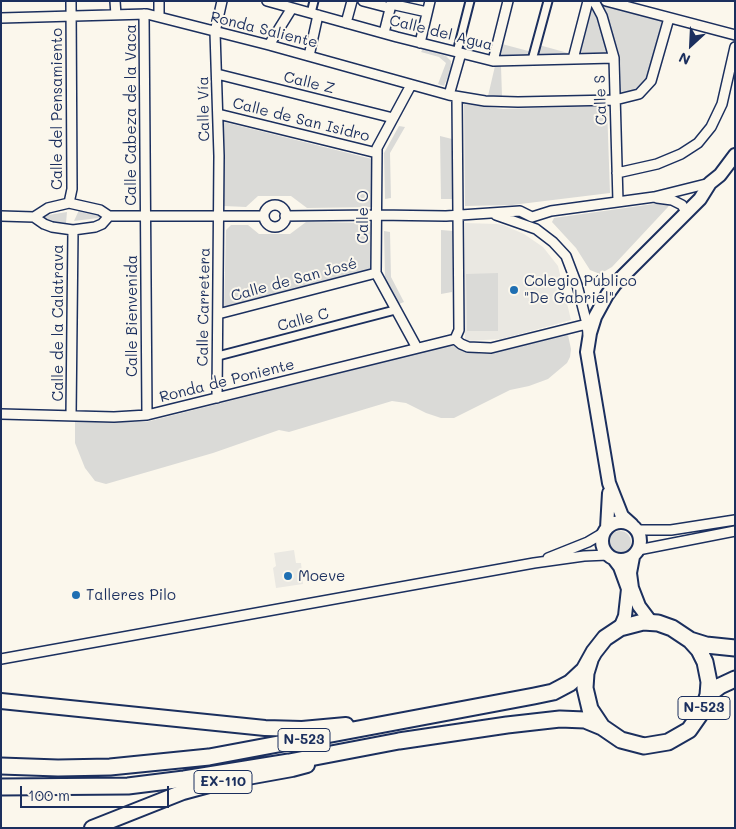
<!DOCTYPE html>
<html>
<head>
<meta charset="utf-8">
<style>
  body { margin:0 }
  #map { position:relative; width:736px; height:829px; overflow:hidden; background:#fbf7ec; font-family:Mali,sans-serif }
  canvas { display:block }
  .frame { position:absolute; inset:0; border:2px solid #1b2f5e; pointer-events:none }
  .north { position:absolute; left:666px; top:20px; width:50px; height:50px; -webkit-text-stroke:4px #fbf7ec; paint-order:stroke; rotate:205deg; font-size:14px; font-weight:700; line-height:20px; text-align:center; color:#1b2f5e }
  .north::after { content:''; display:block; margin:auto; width:18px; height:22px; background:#1b2f5e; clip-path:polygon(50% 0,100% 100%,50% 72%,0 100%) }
  .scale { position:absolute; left:20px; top:786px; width:149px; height:22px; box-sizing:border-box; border:2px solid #1b2f5e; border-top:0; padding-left:6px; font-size:15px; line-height:18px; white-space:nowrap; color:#1b2f5e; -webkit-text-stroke:4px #fbf7ec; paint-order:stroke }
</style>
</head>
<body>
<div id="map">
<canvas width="736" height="829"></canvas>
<div class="frame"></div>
<div class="north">N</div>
<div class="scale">100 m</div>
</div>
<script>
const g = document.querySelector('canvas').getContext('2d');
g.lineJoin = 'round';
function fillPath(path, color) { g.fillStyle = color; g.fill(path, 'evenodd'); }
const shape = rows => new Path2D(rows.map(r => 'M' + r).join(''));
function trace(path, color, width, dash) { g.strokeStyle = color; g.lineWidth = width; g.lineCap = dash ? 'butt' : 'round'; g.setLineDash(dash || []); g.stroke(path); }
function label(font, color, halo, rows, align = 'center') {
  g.font = font + ' Mali,sans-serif'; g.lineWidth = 4; g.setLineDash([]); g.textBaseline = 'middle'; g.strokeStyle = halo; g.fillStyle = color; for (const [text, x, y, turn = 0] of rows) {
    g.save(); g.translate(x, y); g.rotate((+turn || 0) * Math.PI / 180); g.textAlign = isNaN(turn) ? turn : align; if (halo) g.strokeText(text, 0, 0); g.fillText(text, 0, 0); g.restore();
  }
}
fillPath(shape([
  [465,223,497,224,503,225,524,234,543,247,558,266,571,320,502,339,465,341],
  [294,550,296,563,301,563,303,584,276,588,273,568,276,566,274,553]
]), '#eae8e2');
fillPath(shape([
  [603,6,662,21,646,79,640,86,631,91,621,93,621,64,618,50],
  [591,7,598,21,607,50,604,54,582,54,581,51],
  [502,44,532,52,531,56,501,57,499,54],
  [539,45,568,53,568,55,536,56],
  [423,49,446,56,451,61,451,69,444,86,438,84,446,63,439,57,421,52],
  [495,66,501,66,502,96,488,96],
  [464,104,503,109,607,106,610,193,512,205,465,206],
  [224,122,372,159,373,207,307,208,291,196,258,196,246,207,224,206],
  [399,126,405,127,390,153,391,198,385,199,384,153],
  [440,136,452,139,453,199,441,199],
  [668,202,670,203,668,207,612,267,600,274,590,270,576,248,552,222,554,218],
  [79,210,97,213,101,216,98,218,74,221],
  [67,212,66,223,46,220,42,216],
  [306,222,373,223,374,272,224,309,226,230,231,225,248,225,259,234,290,234],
  [441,230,453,231,452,292,441,294],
  [384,231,390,232,391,277,404,302,399,304,385,278],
  [498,273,498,331,467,331,466,274],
  [568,335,571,349,570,357,567,363,548,379,529,386,510,390,454,418,441,418,426,413,406,403,392,401,289,432,279,430,213,453,106,484,95,481,85,468,75,443,75,420,146,422,448,346,456,345,481,354,489,354],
  '609 542a11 11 0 1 1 22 0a11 11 0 1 1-22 0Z'
]), '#dadad7');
const pedestrian = shape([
  [311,13,314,1],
  [457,52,470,1],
  [532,60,548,1],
  [218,356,395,310]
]);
const minor = shape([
  [115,1,116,15],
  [267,1,397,37,493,61,614,58],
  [363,1,390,8],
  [594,1,602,16,614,58,618,202],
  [606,1,735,35],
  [391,4,427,12],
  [144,14,147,415],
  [159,16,159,1],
  [1,18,147,14,269,45,449,95,485,101,518,102,615,100,639,94,651,81,669,18],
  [346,23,352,1],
  [384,33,392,1],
  [420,43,430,1],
  [269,45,292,8],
  [309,56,318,15],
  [573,59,588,1],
  [493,61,508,1],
  [217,74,393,118],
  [411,85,377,148,376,273,417,348],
  [449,95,461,53],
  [218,114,377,153],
  [617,173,657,164,681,154,698,143,711,127,722,104,735,47],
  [657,198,672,200,682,205,686,212],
  [69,203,72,189,71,1],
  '264 216a11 11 0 1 1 22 0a11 11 0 1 1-22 0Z',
  [496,215,536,229,553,242,566,256,577,285,587,324,588,334],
  [1,216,34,217,48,208,69,203,100,210,109,216,264,216],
  [285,216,376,215,446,216,520,211,532,217,551,211,654,197,710,183],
  [34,217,44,224,52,227,73,230,95,227,102,224,109,216],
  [218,314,376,273],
  [455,339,459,330,457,97],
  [455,339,461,344,468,347,491,348,587,324],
  [217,398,219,156,215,32,222,1],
  [1,414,114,417,147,415,455,339],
  [71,416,73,230],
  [637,530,671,530,735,520],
  [638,550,735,531],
  [548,558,588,542,605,532],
  [1,659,534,563,584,556,608,555]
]);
const secondary = shape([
  '602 541a19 19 0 1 1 38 0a19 19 0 1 1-38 0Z',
  [632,525,622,516,609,483,587,352,590,333,595,317,607,295,615,284,700,199,710,183,720,175,735,155],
  [607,528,609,493],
  [633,557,630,573,632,588,639,606,651,622],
  [614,559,620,567,628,589,625,616,620,628]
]);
const primary = shape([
  [1,701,265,728,302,729,346,725],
  [92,828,183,792,220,782,292,769,307,765]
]);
const trunk = shape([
  [690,640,706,645,735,648],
  [708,695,720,686,735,679],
  [1,766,58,768,110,767,209,757,534,696,553,692,570,683,584,670,594,652,605,638,620,628,643,622,658,623,672,628,690,640,699,650,705,662,709,682,708,695,703,710,689,730,668,742,644,746,621,740,602,727,590,709,585,688,586,673,590,660],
  [1,787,128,786,184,779,289,762,399,741,507,725,560,719,585,720,602,727]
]);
trace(pedestrian, '#1b2f5e', 11);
trace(minor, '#1b2f5e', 12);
trace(secondary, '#1b2f5e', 16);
trace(primary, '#1b2f5e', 18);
trace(trunk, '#1b2f5e', 19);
trace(pedestrian, '#fbf7ec', 7);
trace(minor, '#fbf7ec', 9);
trace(secondary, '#fbf7ec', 12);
trace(primary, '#fbf7ec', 14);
trace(trunk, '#fbf7ec', 15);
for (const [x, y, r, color] of [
  [514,290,5,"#1f6fb2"],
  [288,576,5,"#1f6fb2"],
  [76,595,5,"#1f6fb2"]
]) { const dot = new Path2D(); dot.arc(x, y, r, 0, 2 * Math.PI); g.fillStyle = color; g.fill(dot); trace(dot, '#fbf7ec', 2); }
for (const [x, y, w] of [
  [704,708,52],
  [304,740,52],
  [223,782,58]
]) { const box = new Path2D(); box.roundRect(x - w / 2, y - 11.5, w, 23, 4); g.fillStyle = '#fbf7ec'; g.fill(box); trace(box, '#1b2f5e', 1); }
label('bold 14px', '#1b2f5e', null, [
  ["N-523",704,708],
  ["N-523",304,740],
  ["EX-110",223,782]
]);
label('15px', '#1b2f5e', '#fbf7ec', [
  ["Ronda Saliente",264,30,14],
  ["Calle del Agua",441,33,14],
  ["Calle Z",309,83,14],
  ["Calle S",601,100,-92],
  ["Calle del Pensamiento",57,109,-90],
  ["Calle Vía",204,109,-91],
  ["Calle Cabeza de la Vaca",131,115,-90],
  ["Calle de San Isidro",301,120,14],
  ["Calle O",363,217,-90],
  ["Calle de San José",294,280,-15],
  ["Calle Carretera",204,307,-89],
  ["Calle Bienvenida",132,316,-90],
  ["Calle C",303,320,-15],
  ["Calle de la Calatrava",58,323,-90],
  ["Ronda de Poniente",227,381,-14]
]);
label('15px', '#1b2f5e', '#fbf7ec', [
  ["Colegio Público",524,281],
  ["\"De Gabriel\"",524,298],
  ["Moeve",298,576],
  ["Talleres Pilo",86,595]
], 'left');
</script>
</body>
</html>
